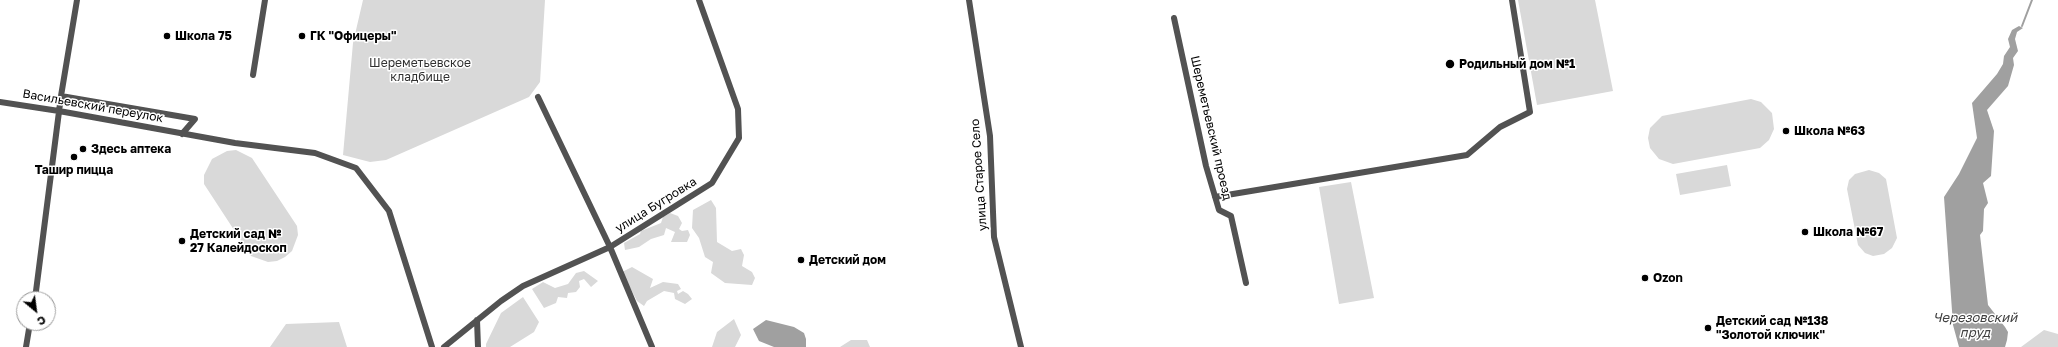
<!DOCTYPE html>
<html>
<head>
<meta charset="utf-8">
<style>
  body { margin:0 }
  #map { position:relative; width:2058px; height:347px; overflow:hidden; background:#fff; font-family:"Golos Text",sans-serif }
  canvas { display:block }
  .north { position:absolute; left:16px; top:291px; width:40px; height:40px; box-sizing:border-box; background:#fff; border:1px solid #999; border-radius:50%; rotate:151deg; font-size:11px; font-weight:700; line-height:16px; text-align:center; color:#000 }
  .north::after { content:''; display:block; margin:auto; width:14px; height:18px; background:#000; clip-path:polygon(50% 0,100% 100%,50% 72%,0 100%) }
</style>
</head>
<body>
<div id="map">
<canvas width="2058" height="347"></canvas>
<div class="north">С</div>
</div>
<script>
const g = document.querySelector('canvas').getContext('2d');
g.lineJoin = 'round';
function fillPath(path, color) { g.fillStyle = color; g.fill(path, 'evenodd'); }
const shape = rows => new Path2D(rows.map(r => 'M' + r).join(''));
function trace(path, color, width, dash) { g.strokeStyle = color; g.lineWidth = width; g.lineCap = dash ? 'butt' : 'round'; g.setLineDash(dash || []); g.stroke(path); }
function label(font, color, halo, rows, align = 'center') {
  g.font = font + ' "Golos Text",sans-serif'; g.lineWidth = 3; g.setLineDash([]); g.textBaseline = 'middle'; g.strokeStyle = halo; g.fillStyle = color; for (const [text, x, y, turn = 0] of rows) {
    g.save(); g.translate(x, y); g.rotate((+turn || 0) * Math.PI / 180); g.textAlign = isNaN(turn) ? turn : align; if (halo) g.strokeText(text, 0, 0); g.fillText(text, 0, 0); g.restore();
  }
}
fillPath(shape([
  [363,0,545,0,540,82,529,97,386,160,370,162,343,155,353,43],
  [1518,0,1595,0,1613,91,1537,105],
  [1751,99,1761,102,1772,113,1774,129,1769,140,1760,148,1673,164,1659,159,1650,148,1648,138,1650,128,1662,116],
  [236,150,252,158,297,226,298,235,292,251,285,257,277,261,268,262,251,256,204,184,204,175,212,159,227,151],
  [1727,165,1731,186,1680,195,1676,174],
  [1869,170,1879,173,1886,179,1897,238,1892,248,1884,254,1873,256,1865,253,1858,245,1847,189,1849,180,1855,174],
  [1351,182,1374,298,1339,304,1319,187],
  [711,200,716,208,717,242,732,251,741,249,744,255,742,266,752,272,755,278,752,285,725,283,711,273,713,262,705,257,699,238,692,228,693,210],
  [670,213,678,216,682,223,679,229,682,231,688,230,690,235,687,242,671,242,675,232,666,228,664,235,651,239,639,247,625,250,624,243,640,234,641,231,661,223,663,217],
  [632,267,653,279,650,288,663,282,678,284,681,289,677,291,678,294,683,291,688,294,692,299,685,304,675,299,674,293,664,291,647,301,644,306,637,301,622,272],
  [584,271,598,281,591,287,584,279,579,281,580,287,576,292,568,293,567,298,558,297,556,303,544,308,532,289,543,282,555,288,568,284,576,273],
  [523,297,539,322,534,332,510,347,486,347,486,344,501,313],
  [734,319,741,335,735,347,712,347,717,332],
  [339,322,347,347,270,347,286,324],
  [2044,330,2058,334,2058,347,2021,347],
  [851,340,867,340,870,347,840,347]
]), '#d9d9d9');
fillPath(shape([
  [2019,26,2023,28,2017,32,2015,39,2018,51,2013,58,2014,65,2008,86,1987,110,1994,131,1991,176,1983,183,1988,203,1984,209,1983,231,1980,235,1988,305,2005,327,2008,332,2007,340,2005,347,1959,347,1953,325,1944,197,1959,174,1977,138,1972,103,1997,74,2003,64,2004,56,2010,47,2008,39,2012,30],
  [766,320,794,327,804,333,806,339,806,347,774,347,759,341,753,329]
]), '#a0a0a0');
trace(shape([
  [2022,26,2032,0]
]), '#a0a0a0', 2);
trace(shape([
  [969,0,990,136,994,237,1021,347],
  [1174,18,1206,166,1219,210,1231,216,1246,283],
  [253,75,265,0],
  [61,96,195,119,182,134],
  [538,97,610,247,652,347],
  [0,102,59,111,235,143,315,153,356,168,389,211,432,347],
  [1215,197,1467,155,1500,127,1530,112,1512,0],
  [35,299,61,96,77,0],
  [477,320,478,347],
  [26,347,30,323],
  [444,347,501,301,523,286,610,247,712,183,739,138,738,109,699,0]
]), '#525252', 6);
for (const [x, y, r, color] of [
  [167,36,4,"#000"],
  [302,36,4,"#000"],
  [1450,64,5,"#000"],
  [1786,131,4,"#000"],
  [83,149,4,"#000"],
  [74,157,4,"#000"],
  [1805,232,4,"#000"],
  [182,241,4,"#000"],
  [801,260,4,"#000"],
  [1645,278,4,"#000"],
  [1708,328,4,"#000"]
]) { const dot = new Path2D(); dot.arc(x, y, r, 0, 2 * Math.PI); g.fillStyle = color; g.fill(dot); trace(dot, '#fff', 1.5); }
label('bold 12px', '#000', '#fff', [
  ["Школа 75",175,36],
  ["ГК \"Офицеры\"",310,36],
  ["Родильный дом №1",1459,64],
  ["Школа №63",1794,131],
  ["Здесь аптека",91,149],
  ["Ташир пицца",74,170,"center"],
  ["Школа №67",1813,232],
  ["Детский сад №",190,234],
  ["27 Калейдоскоп",190,248],
  ["Детский дом",809,260],
  ["Ozon",1653,278],
  ["Детский сад №138",1716,321],
  ["\"Золотой ключик\"",1716,335]
], 'left');
label('12px', '#303030', '#fff', [
  ["Шереметьевское",420,63],
  ["кладбище",420,77]
]);
label('12px', '#000', '#fff', [
  ["Васильевский переулок",93,106,10],
  ["Шереметьевский проезд",1211,128,77],
  ["улица Старое Село",979,175,-94],
  ["улица Бугровка",656,205,-32]
]);
label('italic 13px', '#414141', '#fff', [
  ["Черезовский",1975,318],
  ["пруд",1975,333]
]);
</script>
</body>
</html>
